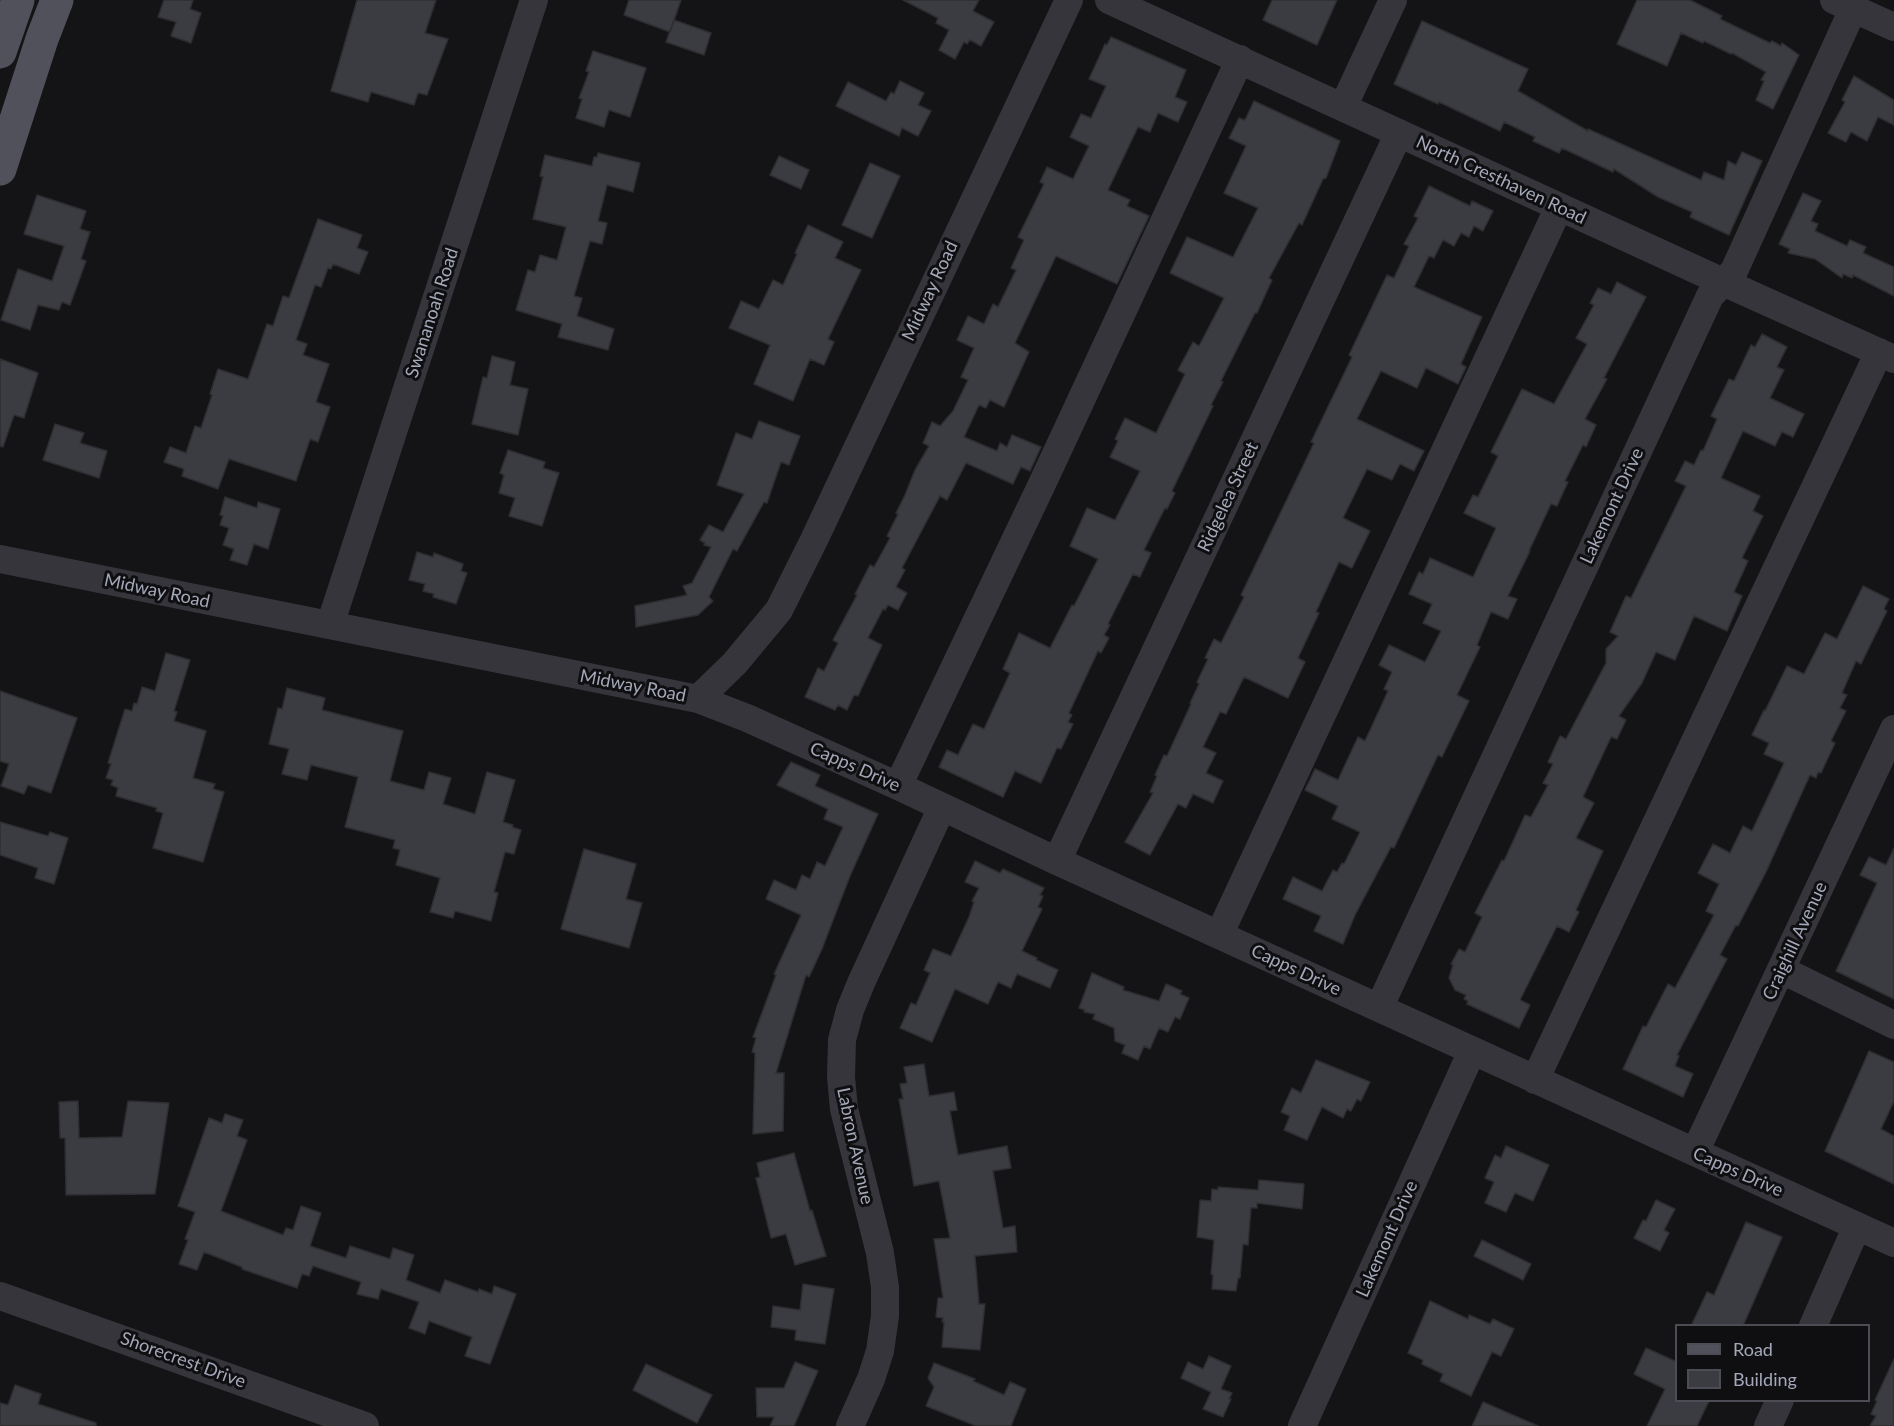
<!DOCTYPE html>
<html>
<head>
<meta charset="utf-8">
<style>
  body { margin:0 }
  #map { position:relative; width:1894px; height:1426px; overflow:hidden; background:#141416; font-family:Lato,sans-serif }
  canvas { display:block }
  .legend { position:absolute; left:1675px; top:1324px; width:195px; height:78px; box-sizing:border-box; background:#0f0f11; border:2px solid #4b4c54; margin:0; padding:8px 10px; list-style:none; font-size:18px; color:#a4a8b8 }
  .legend li { display:flex; align-items:center; gap:12px; height:30px }
  .legend b { width:30px; border:2px solid #4b4c54 }
</style>
</head>
<body>
<div id="map">
<canvas width="1894" height="1426"></canvas>
<ul class="legend">
<li><b style="height:8px;background:#50515b"></b>Road</li>
<li><b style="height:16px;background:#3b3c41"></b>Building</li>
</ul>
</div>
<script>
const g = document.querySelector('canvas').getContext('2d');
g.lineJoin = 'round';
function fillPath(path, color) { g.fillStyle = color; g.fill(path, 'evenodd'); }
const shape = rows => new Path2D(rows.map(r => 'M' + r).join(''));
function trace(path, color, width, dash) { g.strokeStyle = color; g.lineWidth = width; g.lineCap = dash ? 'butt' : 'round'; g.setLineDash(dash || []); g.stroke(path); }
function label(font, color, halo, rows, align = 'center') {
  g.font = font + ' Lato,sans-serif'; g.lineWidth = 6; g.setLineDash([]); g.textBaseline = 'middle'; g.strokeStyle = halo; g.fillStyle = color; for (const [text, x, y, turn = 0] of rows) {
    g.save(); g.translate(x, y); g.rotate((+turn || 0) * Math.PI / 180); g.textAlign = isNaN(turn) ? turn : align; if (halo) g.strokeText(text, 0, 0); g.fillText(text, 0, 0); g.restore();
  }
}
const building = shape([
  [164,0,193,0,190,9,201,13,191,43,171,36,176,22,158,17,164,0],
  [357,0,436,0,425,33,448,39,427,95,418,93,414,105,371,92,368,102,331,91,357,0],
  [629,0,681,0,670,32,624,15,629,0],
  [903,0,979,0,973,11,994,22,981,46,970,40,967,44,964,42,955,59,939,50,949,30,936,23,938,18,903,0],
  [1272,0,1337,0,1317,45,1263,20,1272,0],
  [1637,0,1690,0,1722,16,1720,19,1770,43,1772,41,1781,46,1782,43,1799,55,1773,109,1756,100,1764,81,1761,80,1766,72,1732,53,1731,54,1704,41,1703,43,1681,33,1667,66,1617,44,1637,0],
  [674,20,711,33,704,55,666,42,674,20],
  [1422,21,1528,69,1518,91,1588,131,1588,129,1701,180,1704,172,1724,180,1728,161,1736,165,1742,152,1762,161,1729,235,1690,217,1692,212,1658,197,1614,169,1613,172,1562,148,1559,153,1533,141,1535,137,1504,122,1500,131,1439,102,1438,104,1394,84,1422,21],
  [1111,37,1186,70,1175,97,1187,102,1178,122,1158,113,1150,132,1138,127,1108,190,1130,200,1127,206,1149,216,1117,284,1056,256,1015,343,1029,352,1004,407,990,400,986,408,979,405,964,437,997,451,1000,443,1007,447,1012,435,1041,447,1030,471,1021,467,1013,484,966,463,947,500,940,496,902,568,905,570,896,587,907,593,898,610,888,605,885,610,883,609,868,638,882,645,858,696,854,695,847,710,838,705,835,710,805,697,818,668,824,671,838,643,833,640,857,595,855,594,870,565,874,567,890,538,887,536,898,514,896,513,905,495,915,470,929,446,923,443,932,422,940,426,953,411,968,380,961,377,974,348,957,340,968,316,984,324,993,304,998,307,1016,270,1011,268,1024,240,1018,237,1044,184,1040,182,1047,167,1073,179,1089,146,1070,137,1081,114,1091,118,1106,86,1089,79,1105,44,1107,45,1111,37],
  [593,51,646,68,630,117,609,110,604,127,576,118,582,99,579,98,589,72,586,71,593,51],
  [1854,76,1894,100,1894,125,1878,117,1867,141,1851,132,1846,142,1828,133,1845,102,1842,100,1854,76],
  [900,81,924,93,918,105,931,111,918,136,902,128,899,136,836,106,848,82,886,101,891,92,894,94,900,81],
  [1254,101,1340,141,1326,178,1323,179,1302,225,1299,223,1269,278,1272,280,1257,313,1255,313,1221,381,1223,382,1211,405,1213,406,1172,491,1175,493,1167,509,1165,508,1144,550,1151,553,1140,577,1133,574,1108,624,1110,625,1104,635,1109,638,1101,653,1098,651,1069,713,1072,715,1068,722,1073,724,1061,749,1057,748,1041,783,1015,771,1003,797,939,767,947,750,958,755,973,724,984,729,1010,673,1003,669,1019,633,1050,648,1072,605,1074,606,1098,559,1070,546,1087,508,1115,520,1140,471,1110,457,1118,441,1115,439,1125,418,1156,433,1185,374,1178,370,1193,342,1199,346,1224,298,1170,273,1187,237,1233,257,1258,208,1224,193,1246,146,1229,138,1239,118,1245,120,1254,101],
  [598,153,640,163,633,192,607,185,598,221,607,223,602,244,590,241,574,296,582,298,577,316,614,329,608,350,558,337,562,324,516,310,528,270,535,272,540,255,557,260,566,227,533,219,543,177,540,176,545,155,592,166,594,157,597,157,598,153],
  [779,156,809,170,801,189,770,175,779,156],
  [870,163,900,176,872,238,842,225,870,163],
  [1429,186,1470,206,1472,201,1493,211,1483,231,1474,226,1469,237,1461,233,1454,246,1443,240,1434,258,1429,256,1414,287,1482,317,1461,364,1466,367,1458,384,1426,368,1417,388,1381,371,1357,419,1424,451,1414,471,1400,464,1392,480,1367,469,1343,518,1370,531,1352,568,1339,562,1316,612,1319,613,1298,658,1305,662,1288,698,1244,677,1226,714,1220,712,1203,747,1216,753,1206,773,1223,781,1213,803,1193,794,1186,808,1178,804,1150,855,1125,842,1153,793,1150,792,1157,776,1155,775,1164,755,1167,756,1191,704,1190,703,1199,684,1197,682,1208,659,1205,658,1214,639,1221,643,1244,597,1241,595,1314,443,1311,442,1352,357,1349,355,1387,275,1394,278,1409,246,1404,244,1418,218,1414,216,1429,186],
  [1803,193,1821,201,1811,221,1818,224,1815,231,1847,246,1850,240,1866,247,1863,253,1894,267,1894,296,1853,275,1852,278,1843,274,1842,278,1815,259,1788,253,1790,249,1779,244,1803,193],
  [37,195,86,211,80,229,90,232,81,259,86,261,70,305,62,302,59,310,38,305,30,330,1,320,18,269,52,281,64,246,24,234,37,195],
  [318,219,362,235,357,248,368,252,359,274,333,264,331,269,328,268,321,287,315,285,296,340,307,344,303,355,329,364,316,402,330,407,318,442,310,439,296,481,229,459,218,489,182,476,184,469,164,462,170,447,186,453,195,426,201,428,212,395,210,394,218,369,248,379,267,324,273,326,283,296,289,298,318,219],
  [808,225,843,242,835,258,861,270,828,339,834,342,824,365,810,359,793,401,754,384,770,345,729,328,741,301,759,309,773,280,783,285,797,254,795,253,808,225],
  [1617,282,1646,297,1604,378,1607,379,1585,419,1596,425,1586,447,1583,445,1565,481,1568,482,1557,506,1551,504,1529,551,1530,551,1508,596,1517,599,1508,619,1491,612,1477,645,1480,647,1457,695,1469,701,1442,757,1438,755,1394,848,1391,847,1355,915,1343,944,1314,931,1321,916,1283,899,1293,877,1322,891,1333,870,1337,872,1342,863,1344,864,1360,832,1332,819,1338,806,1305,790,1315,769,1338,780,1358,737,1365,741,1388,691,1384,689,1392,672,1379,665,1389,645,1425,662,1441,631,1423,623,1432,604,1409,594,1419,572,1423,574,1430,558,1473,577,1496,528,1464,513,1473,495,1478,497,1498,456,1491,452,1522,389,1554,404,1587,344,1576,338,1594,305,1590,303,1598,288,1611,294,1617,282],
  [1762,334,1787,347,1777,367,1784,370,1770,398,1804,414,1793,437,1782,432,1775,446,1743,431,1721,478,1760,496,1753,511,1763,516,1742,558,1748,561,1734,592,1742,596,1727,631,1694,616,1675,660,1656,652,1642,683,1619,716,1626,720,1617,739,1611,737,1583,797,1594,803,1576,838,1603,851,1576,910,1579,912,1569,932,1557,926,1520,1000,1530,1005,1519,1028,1467,1004,1468,1001,1464,999,1466,995,1455,990,1449,978,1453,965,1451,964,1459,949,1465,952,1482,917,1475,913,1502,860,1504,861,1525,815,1531,817,1548,785,1543,783,1553,764,1548,762,1560,736,1566,739,1606,663,1606,649,1618,636,1610,632,1626,596,1631,598,1686,486,1675,481,1685,461,1694,465,1701,450,1703,451,1717,419,1711,416,1729,379,1734,381,1751,345,1755,347,1762,334],
  [492,356,515,362,510,385,528,389,518,435,472,424,483,377,487,378,492,356],
  [0,359,38,373,24,418,14,415,3,447,0,446,0,359],
  [759,421,800,436,789,465,781,462,767,503,764,502,737,551,733,549,709,597,713,601,698,615,636,627,635,606,687,595,683,586,692,583,711,547,704,545,705,543,700,540,709,525,723,532,744,494,717,485,736,433,752,439,759,421],
  [55,424,84,433,80,443,107,451,99,478,43,460,55,424],
  [508,450,545,462,543,468,559,473,542,526,509,516,515,498,499,493,504,475,500,473,508,450],
  [225,497,257,508,258,502,280,509,268,549,254,544,247,565,230,560,234,549,223,545,229,528,220,525,223,516,220,515,225,497],
  [417,552,433,557,434,553,463,564,461,571,467,573,456,604,433,597,434,594,423,591,425,584,409,580,417,552],
  [1863,586,1889,599,1884,609,1887,611,1861,664,1856,661,1842,693,1847,695,1840,708,1846,711,1831,741,1835,743,1821,773,1818,772,1816,778,1810,775,1766,872,1738,926,1736,925,1720,955,1727,959,1677,1055,1679,1056,1675,1066,1693,1074,1683,1097,1623,1069,1643,1026,1646,1027,1668,984,1675,988,1714,915,1706,911,1719,884,1698,873,1713,844,1730,853,1743,826,1752,831,1784,763,1764,754,1769,743,1752,735,1764,710,1765,711,1787,666,1804,674,1825,633,1837,639,1863,586],
  [166,653,190,660,174,711,177,712,174,721,206,731,193,778,215,784,213,789,224,792,203,862,153,848,163,813,156,811,157,808,116,796,118,788,111,785,113,780,106,778,111,764,108,763,125,709,132,711,134,703,137,704,142,687,155,691,166,653],
  [287,688,325,698,322,710,403,731,390,781,424,790,429,772,451,778,443,804,475,814,487,772,515,780,503,822,513,825,512,827,521,830,514,854,505,852,494,892,498,893,491,921,455,911,453,918,430,912,440,878,396,865,400,850,393,848,395,840,345,827,358,777,311,765,307,780,282,774,289,749,269,744,278,708,282,709,287,688],
  [0,691,77,718,51,793,28,785,24,794,1,786,9,764,0,761,0,691],
  [791,762,820,775,815,786,878,814,850,876,822,949,809,977,806,975,776,1073,784,1073,783,1131,753,1134,755,1053,752,1052,756,1038,753,1037,776,975,774,974,801,915,766,899,774,880,796,890,802,875,810,879,817,862,825,866,843,827,824,819,828,809,777,785,791,762],
  [0,822,48,836,50,832,68,838,54,884,35,878,38,868,0,855,0,822],
  [1894,848,1894,999,1836,971,1877,883,1860,875,1869,857,1886,865,1894,848],
  [584,849,636,864,626,899,642,903,629,948,561,929,584,849],
  [975,861,1000,873,1003,869,1044,888,1040,895,1043,896,1038,907,1042,909,1022,951,1037,958,1036,960,1058,970,1050,988,1017,974,1011,988,998,982,988,1004,955,989,932,1042,900,1028,911,1003,916,1005,930,973,924,970,933,949,951,956,969,917,974,902,972,901,979,888,965,882,975,861],
  [1092,973,1124,987,1123,990,1159,1001,1166,984,1182,991,1180,994,1189,998,1180,1019,1175,1017,1168,1032,1159,1028,1150,1049,1144,1046,1138,1060,1122,1053,1125,1045,1115,1041,1114,1028,1093,1019,1095,1014,1084,1012,1085,1010,1079,1008,1092,973],
  [1869,1051,1894,1062,1894,1101,1881,1129,1894,1136,1894,1184,1825,1151,1869,1051],
  [1316,1060,1370,1082,1361,1101,1357,1099,1351,1111,1347,1109,1343,1118,1322,1107,1307,1140,1284,1130,1290,1116,1281,1112,1292,1088,1301,1093,1316,1060],
  [924,1064,929,1096,954,1092,957,1110,950,1111,958,1155,1007,1146,1011,1168,993,1171,1003,1228,1015,1226,1017,1252,975,1256,979,1304,985,1304,980,1350,942,1347,944,1322,942,1322,943,1318,936,1317,938,1298,943,1298,934,1239,950,1238,939,1181,914,1186,899,1099,903,1099,900,1084,907,1083,904,1067,924,1064],
  [78,1101,79,1138,122,1137,128,1101,169,1103,155,1194,66,1195,65,1138,60,1138,59,1102,78,1101],
  [225,1114,243,1120,237,1136,247,1140,221,1211,283,1235,286,1228,293,1230,301,1206,321,1213,310,1246,346,1258,350,1246,390,1259,393,1248,414,1255,406,1280,440,1293,445,1280,478,1292,479,1289,492,1294,494,1286,516,1294,490,1364,465,1356,472,1337,429,1321,425,1334,409,1328,419,1302,381,1289,378,1299,357,1294,361,1282,313,1266,309,1276,302,1274,297,1288,242,1269,242,1267,204,1252,197,1270,179,1264,188,1240,185,1239,195,1212,178,1206,209,1118,222,1123,225,1114],
  [1506,1146,1549,1165,1533,1201,1515,1193,1506,1212,1485,1203,1494,1182,1485,1178,1495,1155,1501,1158,1506,1146],
  [794,1153,810,1211,812,1210,826,1256,795,1265,786,1234,771,1238,756,1178,760,1177,757,1163,794,1153],
  [1259,1180,1304,1184,1302,1209,1257,1203,1257,1208,1251,1208,1248,1245,1243,1244,1240,1278,1238,1278,1236,1291,1212,1289,1213,1275,1211,1274,1214,1240,1197,1237,1200,1200,1211,1201,1212,1189,1218,1190,1218,1187,1258,1190,1259,1180],
  [1656,1200,1675,1209,1664,1230,1669,1233,1660,1251,1634,1238,1643,1220,1646,1221,1656,1200],
  [1746,1222,1782,1237,1743,1326,1691,1326,1707,1292,1714,1295,1746,1222],
  [1482,1240,1531,1264,1523,1280,1474,1256,1482,1240],
  [803,1284,834,1289,825,1344,795,1340,796,1330,771,1327,773,1306,800,1310,803,1284],
  [1430,1301,1468,1319,1469,1315,1490,1324,1493,1319,1514,1329,1501,1356,1492,1352,1471,1396,1440,1381,1443,1374,1422,1364,1423,1360,1408,1353,1430,1301],
  [1646,1348,1677,1362,1677,1401,1709,1401,1697,1426,1647,1426,1665,1389,1634,1374,1646,1348],
  [1209,1356,1231,1366,1221,1389,1232,1393,1229,1399,1231,1399,1223,1417,1203,1409,1211,1392,1181,1378,1188,1362,1203,1369,1209,1356],
  [1894,1359,1894,1426,1870,1426,1876,1416,1871,1414,1877,1401,1875,1400,1894,1359],
  [795,1362,818,1371,794,1426,770,1426,774,1417,757,1417,756,1388,784,1388,795,1362],
  [934,1363,975,1379,973,1381,1004,1395,1010,1382,1026,1389,1011,1426,976,1426,926,1406,934,1387,928,1378,934,1363],
  [646,1364,712,1395,697,1423,633,1390,646,1364],
  [15,1385,41,1394,38,1404,96,1423,96,1426,0,1426,0,1403,8,1405,15,1385],
  [1483,1402,1538,1426,1472,1426,1483,1402]
]);
fillPath(building, '#3b3c41');
trace(building, '#2e2e32', 1.5);
trace(shape([
  [1109,0,1723,282,1894,359],
  [1834,0,1894,27],
  [1343,107,1393,0],
  [0,559,698,699,747,718,898,786,1057,861,1894,1243],
  [330,625,534,0],
  [698,699,735,663,779,610,814,540,1069,0],
  [898,786,1042,484,1240,59],
  [1057,861,1399,133],
  [1219,935,1559,207],
  [1782,970,1894,1025],
  [1379,1008,1710,296,1734,271,1853,9],
  [1535,1080,1879,352],
  [1695,1152,1894,729],
  [0,1296,365,1426],
  [1813,1326,1857,1226],
  [850,1426,871,1379,880,1351,885,1316,885,1287,880,1253,844,1109,841,1077,842,1040,850,1010,861,983,942,807],
  [1302,1426,1472,1051],
  [1768,1426,1780,1400]
]), '#35353b', 28);
trace(shape([
  [0,52,18,0],
  [0,169,42,39,57,0]
]), '#50515b', 33);
label('18px', '#a4a8b8', '#0f0f11', [
  ["North Cresthaven Road",1501,180,25],
  ["Midway Road",930,291,-65],
  ["Swananoah Road",432,313,-72],
  ["Ridgelea Street",1228,497,-65],
  ["Lakemont Drive",1612,506,-65],
  ["Midway Road",157,591,12],
  ["Midway Road",633,686,11],
  ["Capps Drive",855,767,24],
  ["Craighill Avenue",1795,941,-65],
  ["Capps Drive",1296,970,25],
  ["Labron Avenue",855,1146,78],
  ["Capps Drive",1738,1172,24],
  ["Lakemont Drive",1387,1239,-66],
  ["Shorecrest Drive",183,1360,20]
]);
</script>
</body>
</html>
